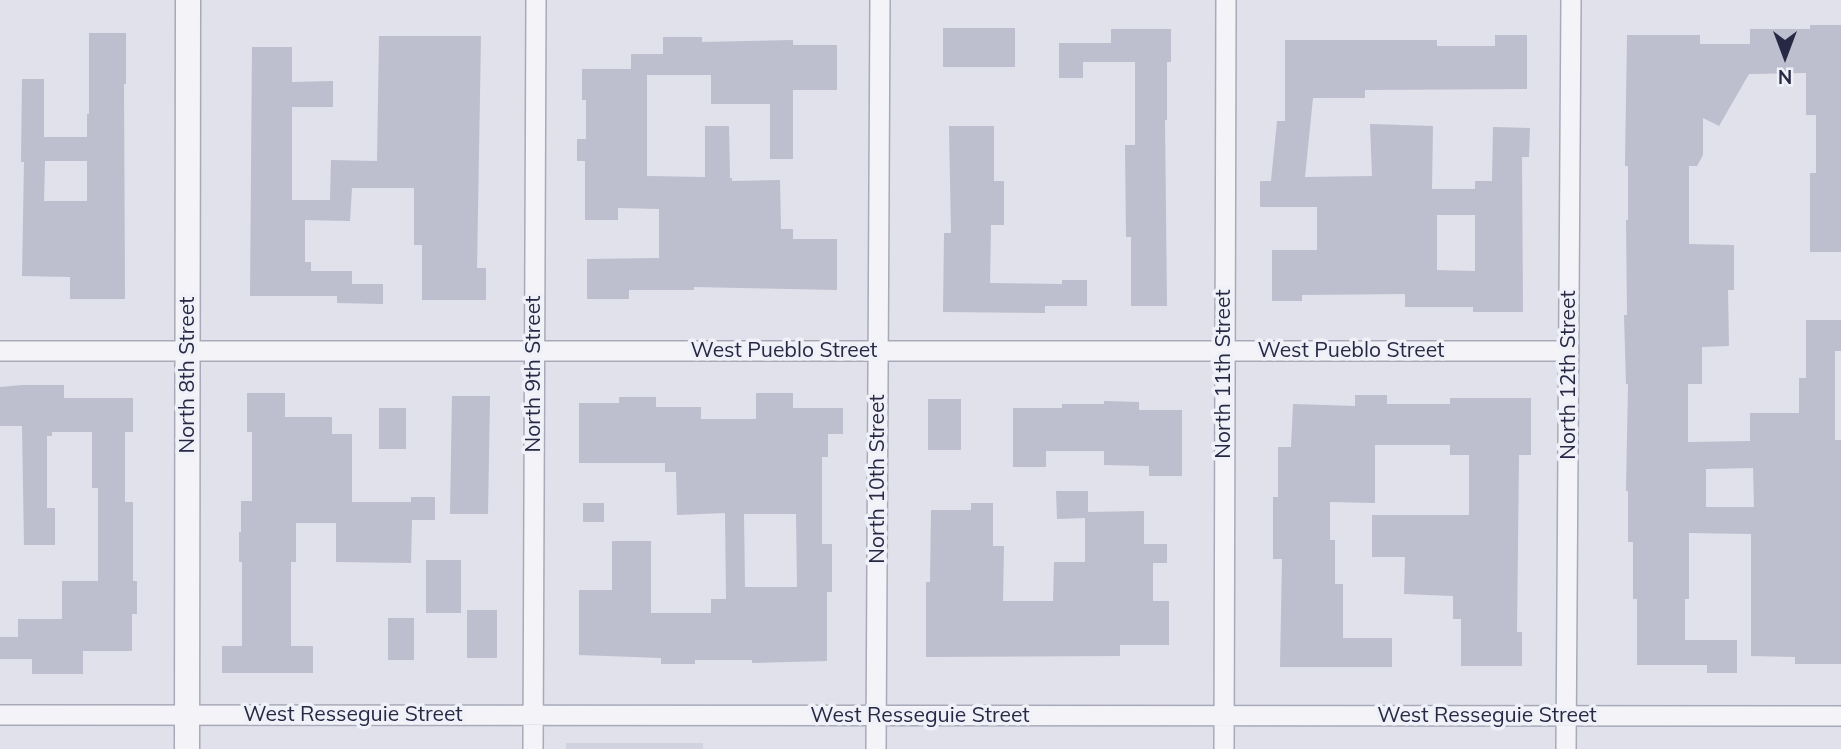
<!DOCTYPE html>
<html>
<head>
<meta charset="utf-8">
<style>
  body { margin:0 }
  #map { position:relative; width:1841px; height:749px; overflow:hidden; background:#e0e1eb; font-family:Mulish,sans-serif }
  canvas { display:block }
  .north { position:absolute; left:1750px; top:21px; width:70px; height:70px; -webkit-text-stroke:5px #f0f1f8; paint-order:stroke; rotate:180deg; font-size:19px; font-weight:700; line-height:28px; text-align:center; color:#272944 }
  .north::after { content:''; display:block; margin:auto; width:24px; height:32px; background:#272944; clip-path:polygon(50% 0,100% 100%,50% 72%,0 100%) }
</style>
</head>
<body>
<div id="map">
<canvas width="1841" height="749"></canvas>
<div class="north">N</div>
</div>
<script>
const g = document.querySelector('canvas').getContext('2d');
g.lineJoin = 'round';
function fillPath(path, color) { g.fillStyle = color; g.fill(path, 'evenodd'); }
const shape = rows => new Path2D(rows.map(r => 'M' + r).join(''));
function trace(path, color, width, dash) { g.strokeStyle = color; g.lineWidth = width; g.lineCap = dash ? 'butt' : 'round'; g.setLineDash(dash || []); g.stroke(path); }
function label(font, color, halo, rows, align = 'center') {
  g.font = font + ' Mulish,sans-serif'; g.lineWidth = 7; g.setLineDash([]); g.textBaseline = 'middle'; g.strokeStyle = halo; g.fillStyle = color; for (const [text, x, y, turn = 0] of rows) {
    g.save(); g.translate(x, y); g.rotate((+turn || 0) * Math.PI / 180); g.textAlign = isNaN(turn) ? turn : align; if (halo) g.strokeText(text, 0, 0); g.fillText(text, 0, 0); g.restore();
  }
}
fillPath(shape([
  [566,743,703,743,703,749,566,749]
]), '#d2d3e0');
fillPath(shape([
  [1810,25,1841,25,1841,252,1810,252,1810,173,1816,173,1816,115,1806,115,1806,73,1749,74,1719,126,1703,118,1703,155,1697,166,1689,166,1689,244,1734,245,1734,290,1728,290,1729,346,1702,347,1702,384,1688,384,1688,442,1750,441,1750,413,1799,413,1799,378,1806,378,1806,320,1841,320,1841,351,1835,351,1835,440,1841,440,1841,664,1795,664,1795,657,1751,656,1751,534,1689,533,1689,599,1685,599,1685,640,1737,640,1737,673,1707,673,1707,665,1637,665,1637,599,1633,599,1633,542,1628,542,1628,491,1626,491,1628,384,1626,384,1624,315,1627,315,1626,220,1628,220,1628,166,1625,166,1627,35,1700,35,1700,44,1750,44,1750,29,1810,29],
  [1753,468,1754,507,1706,507,1706,469],
  [943,28,1015,28,1015,67,943,67],
  [1111,29,1171,29,1171,62,1167,62,1167,120,1165,120,1167,306,1131,306,1131,237,1126,237,1125,145,1135,145,1135,62,1083,62,1083,78,1059,78,1059,43,1111,43],
  [89,33,126,33,126,84,124,84,125,299,70,299,70,277,22,276,24,162,21,162,22,79,44,79,44,137,87,137,87,114,89,114],
  [45,161,87,161,87,201,44,201],
  [1495,35,1527,35,1527,89,1365,90,1365,98,1313,98,1305,177,1372,176,1370,124,1433,126,1432,189,1475,189,1475,181,1492,181,1493,127,1530,128,1529,157,1522,157,1523,312,1473,312,1473,307,1405,307,1405,294,1302,295,1302,301,1272,301,1272,250,1317,250,1317,207,1260,207,1260,181,1271,181,1277,121,1285,121,1285,40,1437,40,1437,46,1495,46],
  [1437,215,1475,215,1475,271,1437,270],
  [379,36,481,36,477,268,486,268,486,300,422,300,422,245,414,245,414,188,352,188,350,221,305,220,305,262,311,262,311,271,352,271,352,284,383,284,383,304,337,303,337,296,250,296,252,47,292,47,292,82,333,81,333,107,292,107,292,200,330,200,331,160,377,161],
  [663,37,702,37,702,42,793,40,793,45,837,45,837,90,793,90,793,159,770,159,770,104,711,104,711,75,647,75,647,176,705,177,705,126,729,126,730,178,732,178,732,181,780,180,781,229,793,229,793,239,837,239,837,290,694,287,694,290,629,290,629,299,587,299,587,259,659,258,659,209,618,208,618,220,585,220,585,161,577,161,577,139,586,139,586,100,582,100,582,69,631,69,631,54,663,54],
  [949,126,994,126,994,181,1004,181,1004,225,991,225,990,283,1062,284,1062,280,1087,280,1087,306,1045,306,1045,313,943,312,944,233,951,233],
  [22,385,64,385,64,398,133,398,133,432,125,432,125,502,133,502,133,581,137,581,137,614,132,614,132,651,83,651,83,674,32,674,32,659,0,659,0,637,18,637,18,619,62,619,62,581,98,581,98,488,92,488,92,432,52,432,52,436,47,436,47,508,55,508,55,545,24,545,22,426,0,426,0,387],
  [247,393,285,393,285,417,332,417,332,434,352,434,352,502,411,502,411,497,435,497,435,520,412,520,411,563,336,562,336,523,296,523,296,562,291,562,291,646,313,646,313,673,222,673,222,646,242,646,242,562,239,562,239,532,241,532,241,501,252,501,252,432,247,432],
  [756,393,793,393,793,408,843,408,843,434,828,434,828,457,822,457,822,544,832,544,832,592,827,592,827,661,752,663,752,660,695,660,695,664,661,664,661,658,579,655,579,590,612,590,612,541,651,541,651,613,711,613,711,599,726,599,725,513,677,515,676,472,665,472,665,463,579,463,579,403,619,403,619,397,656,397,656,407,701,407,701,419,756,419],
  [744,514,796,514,797,587,745,587],
  [1355,395,1387,395,1387,404,1450,404,1450,398,1531,398,1531,455,1519,455,1517,632,1522,632,1522,666,1461,666,1461,619,1453,619,1453,596,1404,594,1405,557,1372,557,1372,515,1469,515,1469,455,1450,455,1450,445,1375,445,1375,503,1330,502,1330,540,1335,540,1335,584,1343,584,1343,638,1392,638,1392,667,1280,667,1282,559,1273,559,1273,497,1278,497,1278,447,1291,447,1293,404,1355,406],
  [452,396,490,396,488,514,450,514],
  [928,399,961,399,961,450,928,450],
  [1104,401,1139,402,1139,410,1182,410,1182,476,1149,476,1149,466,1104,465,1104,451,1046,451,1046,467,1013,467,1013,408,1062,408,1062,404,1104,404],
  [379,408,406,408,406,449,379,449],
  [1056,491,1088,491,1088,512,1144,511,1144,544,1167,544,1167,563,1153,563,1153,601,1169,601,1169,645,1120,645,1120,656,926,657,926,582,930,582,931,510,971,510,971,503,993,503,993,546,1004,546,1003,601,1053,601,1054,562,1085,562,1085,518,1057,519],
  [583,503,604,503,604,522,583,522],
  [426,560,461,560,461,613,426,613],
  [467,610,497,610,497,658,467,658],
  [388,618,414,618,414,660,388,660]
]), '#bdbece');
const minor = shape([
  [0,351,1569,351],
  [0,715,1841,716],
  [533,749,536,0],
  [876,749,880,0],
  [1224,749,1226,0],
  [1566,749,1571,0]
]);
const tertiary = shape([
  [187,749,188,0]
]);
trace(minor, '#a8aab9', 22);
trace(tertiary, '#a8aab9', 27);
trace(minor, '#f4f4f8', 19);
trace(tertiary, '#f4f4f8', 24);
label('21px', '#272944', '#f0f1f8', [
  ["West Pueblo Street",784,351],
  ["West Pueblo Street",1351,351],
  ["North 9th Street",534,374,-90],
  ["North 11th Street",1224,374,-90],
  ["North 8th Street",188,375,-90],
  ["North 12th Street",1569,375,-90],
  ["North 10th Street",878,479,-90],
  ["West Resseguie Street",353,715],
  ["West Resseguie Street",920,716],
  ["West Resseguie Street",1487,716]
]);
</script>
</body>
</html>
